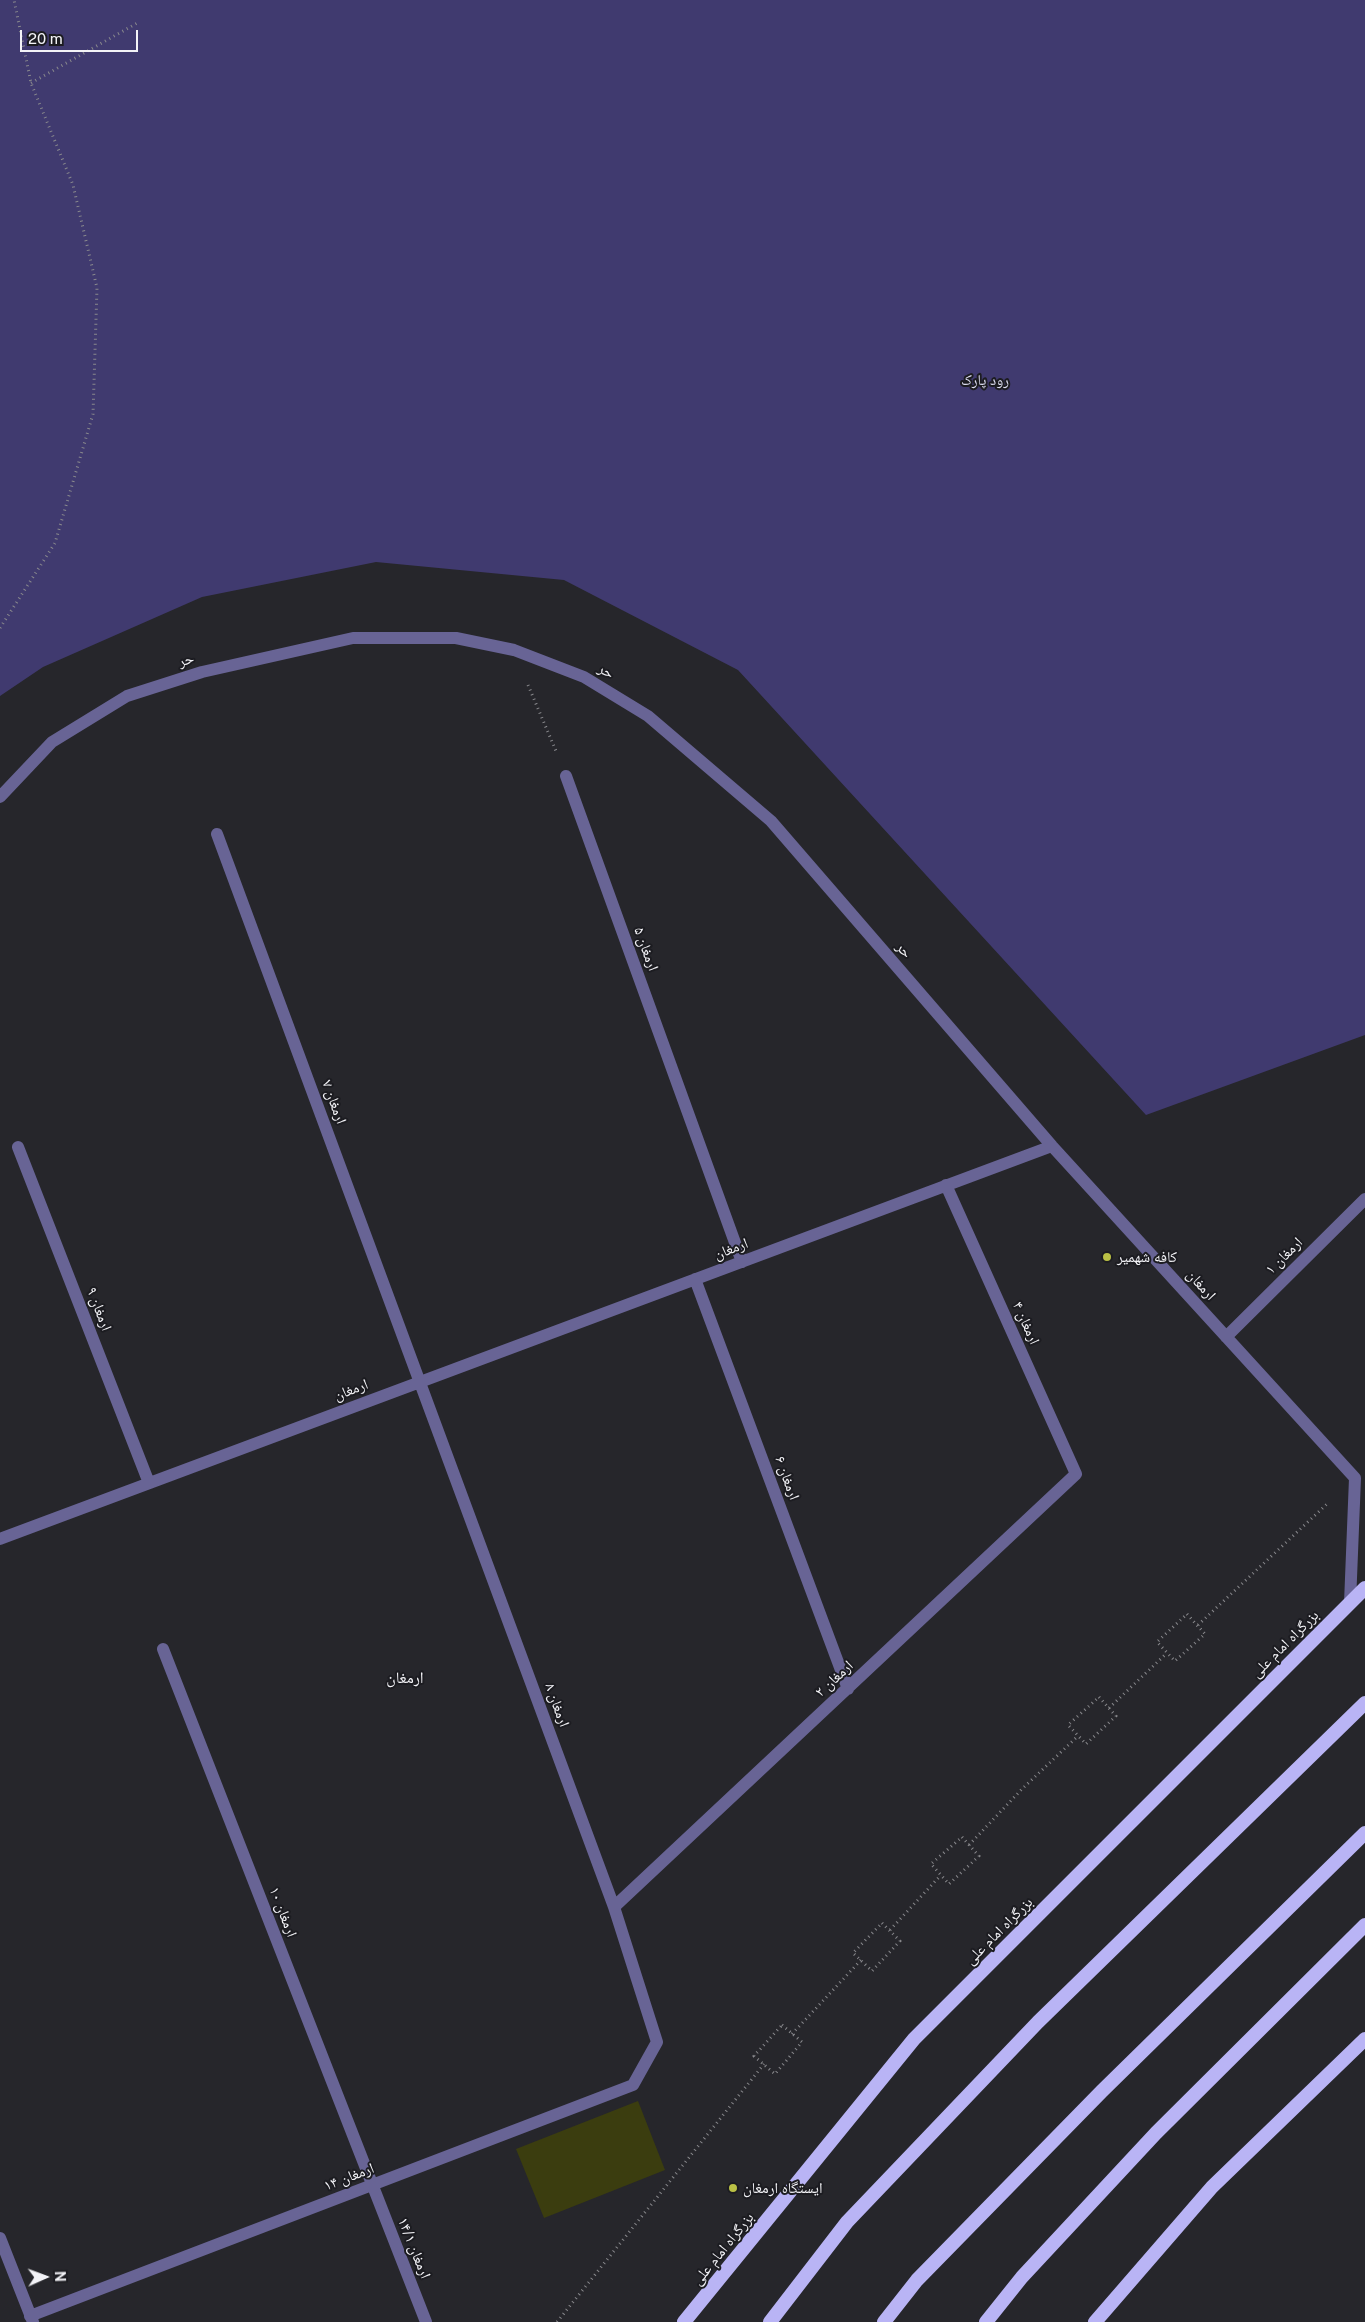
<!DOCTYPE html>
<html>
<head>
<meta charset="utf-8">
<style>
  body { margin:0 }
  #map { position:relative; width:1365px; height:2322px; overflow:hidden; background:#26262b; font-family:"Public Sans",sans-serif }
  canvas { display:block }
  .north { position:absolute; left:20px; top:2252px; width:50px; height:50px; -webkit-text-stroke:4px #1c1c21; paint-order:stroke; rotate:88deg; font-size:14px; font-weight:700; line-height:20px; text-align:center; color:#f3f3f7 }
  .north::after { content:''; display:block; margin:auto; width:18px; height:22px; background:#f3f3f7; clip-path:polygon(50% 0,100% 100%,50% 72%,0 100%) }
  .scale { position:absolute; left:20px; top:30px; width:118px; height:22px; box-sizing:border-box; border:2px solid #f3f3f7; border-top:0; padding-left:6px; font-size:15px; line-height:18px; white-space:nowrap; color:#f3f3f7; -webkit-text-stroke:4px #1c1c21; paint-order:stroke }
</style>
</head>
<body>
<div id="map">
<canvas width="1365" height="2322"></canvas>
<div class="north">N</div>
<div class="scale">20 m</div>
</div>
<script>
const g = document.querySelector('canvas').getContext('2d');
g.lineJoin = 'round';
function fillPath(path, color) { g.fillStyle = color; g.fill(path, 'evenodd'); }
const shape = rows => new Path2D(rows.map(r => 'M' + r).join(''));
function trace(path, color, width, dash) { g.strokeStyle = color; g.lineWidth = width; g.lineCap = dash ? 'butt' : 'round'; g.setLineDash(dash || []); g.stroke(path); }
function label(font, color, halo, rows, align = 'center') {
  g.font = font + ' "Public Sans","Noto Naskh Arabic",sans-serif'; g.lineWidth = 4; g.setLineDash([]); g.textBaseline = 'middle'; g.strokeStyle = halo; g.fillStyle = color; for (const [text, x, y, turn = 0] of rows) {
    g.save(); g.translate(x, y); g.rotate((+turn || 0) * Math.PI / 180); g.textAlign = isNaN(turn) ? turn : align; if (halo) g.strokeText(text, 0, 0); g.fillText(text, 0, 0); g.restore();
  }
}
fillPath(shape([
  [0,0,1365,0,1365,1035,1146,1115,738,670,564,580,376,562,202,597,43,667,0,696]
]), '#403a6f');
fillPath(shape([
  [638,2101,665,2170,544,2218,516,2149]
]), '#3b3d0f');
trace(shape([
  [31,83,139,22],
  [0,628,55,543,93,414,97,288,73,185,31,83,14,0],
  [528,685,556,751],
  [1187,1614,1205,1634,1175,1661,1157,1642,1187,1614],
  [1198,1625,1327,1504],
  [1099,1697,1116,1716,1086,1744,1068,1725,1099,1697],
  [1109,1708,1167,1653],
  [962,1837,979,1856,949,1884,931,1864,962,1837],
  [969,1845,1022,1789,1078,1736],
  [882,1923,900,1941,872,1971,853,1953,882,1923],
  [890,1930,941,1875],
  [782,2025,802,2042,775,2074,754,2056,782,2025],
  [792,2034,861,1960],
  [557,2322,764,2064]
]), '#89898d', 3, [1, 4]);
trace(shape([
  [566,776,742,1262],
  [0,797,52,742,127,696,202,672,353,638,456,638,514,650,584,677,648,716,771,821,1052,1146,1355,1478,1350,1603],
  [18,1147,149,1483],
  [695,1279,848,1689],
  [1226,1337,1365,1199],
  [0,1539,1052,1146],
  [163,1649,426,2322],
  [614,1907,1076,1474,946,1185],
  [0,2238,33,2322],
  [30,2316,633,2085,657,2042,614,1907,217,834]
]), '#686495', 12);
trace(shape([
  [684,2322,914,2039,1365,1588],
  [770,2322,847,2222,1038,2022,1365,1703],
  [884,2322,917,2280,1102,2091,1365,1833],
  [986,2322,1022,2277,1156,2133,1365,1925],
  [1095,2322,1212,2187,1365,2039]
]), '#b9b4f5', 14);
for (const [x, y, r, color] of [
  [1107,1257,5,"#bac045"],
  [733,2188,5,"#bac045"]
]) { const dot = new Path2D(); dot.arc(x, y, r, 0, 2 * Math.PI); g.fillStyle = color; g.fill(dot); trace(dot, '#1c1c21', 2); }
label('15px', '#dcdcf0', '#1c1c21', [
  ["رود پارک",985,380]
]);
label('15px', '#f3f3f7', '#1c1c21', [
  ["حر",186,660,-17],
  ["حر",606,671,31],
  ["ارمغان ۵",646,949,70],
  ["حر",904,950,49],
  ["ارمغان ۷",334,1102,70],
  ["ارمغان",731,1249,-21],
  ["ارمغان ۱",1284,1256,-45],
  ["ارمغان",1201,1285,48],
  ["ارمغان ۹",99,1309,69],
  ["ارمغان ۴",1026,1323,66],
  ["ارمغان",351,1390,-21],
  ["ارمغان ۶",787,1478,70],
  ["بزرگراه امام علی",1285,1644,-45],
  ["ارمغان ۲",834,1679,-43],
  ["ارمغان ۸",557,1705,70],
  ["ارمغان ۱۰",283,1912,69],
  ["بزرگراه امام علی",999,1931,-45],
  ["ارمغان ۱۴",349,2177,-21],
  ["ارمغان ۱۴/۱",414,2248,68],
  ["بزرگراه امام علی",723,2249,-51]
]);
label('15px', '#f3f3f7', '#1c1c21', [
  ["كافه شهمير",1117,1257],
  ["ایستگاه ارمغان",743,2188]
], 'left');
label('16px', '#f3f3f7', '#1c1c21', [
  ["ارمغان",405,1678]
]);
</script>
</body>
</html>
